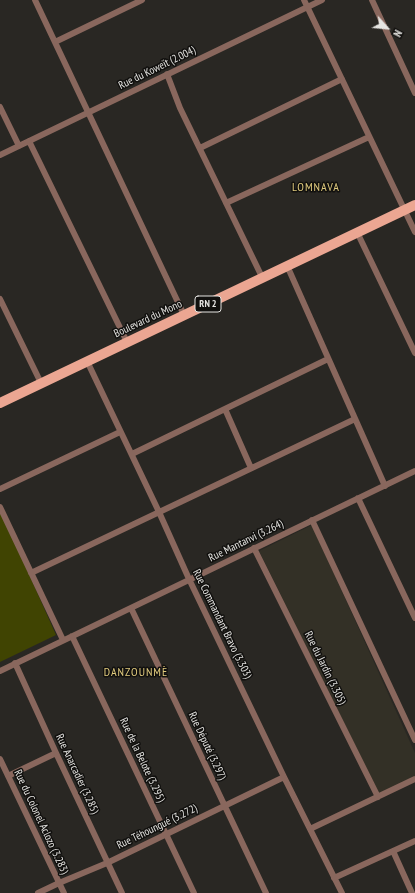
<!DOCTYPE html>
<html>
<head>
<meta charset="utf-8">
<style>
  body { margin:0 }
  #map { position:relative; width:415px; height:893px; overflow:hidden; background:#292723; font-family:"PT Sans Narrow",sans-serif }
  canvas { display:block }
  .north { position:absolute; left:367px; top:8px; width:40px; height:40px; -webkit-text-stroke:3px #11100e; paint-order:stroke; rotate:117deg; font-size:11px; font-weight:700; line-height:16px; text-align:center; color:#e6e5e2 }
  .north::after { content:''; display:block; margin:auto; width:14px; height:18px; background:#e6e5e2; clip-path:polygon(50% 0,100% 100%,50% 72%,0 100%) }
</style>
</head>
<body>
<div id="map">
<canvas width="415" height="893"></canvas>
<div class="north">N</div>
</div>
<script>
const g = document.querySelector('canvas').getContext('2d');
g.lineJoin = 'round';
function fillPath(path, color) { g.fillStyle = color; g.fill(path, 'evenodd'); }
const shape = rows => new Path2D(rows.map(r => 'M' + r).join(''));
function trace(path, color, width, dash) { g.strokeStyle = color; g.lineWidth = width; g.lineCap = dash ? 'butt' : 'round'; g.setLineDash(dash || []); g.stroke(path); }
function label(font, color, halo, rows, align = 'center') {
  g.font = font + ' "PT Sans Narrow",sans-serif'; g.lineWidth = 3; g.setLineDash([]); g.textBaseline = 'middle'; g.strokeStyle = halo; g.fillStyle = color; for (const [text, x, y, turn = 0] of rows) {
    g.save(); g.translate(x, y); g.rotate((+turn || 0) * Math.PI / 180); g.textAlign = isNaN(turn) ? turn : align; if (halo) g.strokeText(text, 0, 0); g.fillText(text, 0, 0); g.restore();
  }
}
fillPath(shape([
  [312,525,415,753,415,777,379,794,259,551]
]), '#333026');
fillPath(shape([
  [0,509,56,635,0,662]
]), '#404402');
trace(shape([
  [35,0,184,315],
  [304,0,415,232],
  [372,0,415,93],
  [55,42,142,0],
  [167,74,180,108,262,277],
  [0,107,19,146],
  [29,141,127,342],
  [200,148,342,79],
  [0,155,322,0],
  [226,203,369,137],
  [357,232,415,353],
  [283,268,289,270,385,486],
  [0,299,41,383],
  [87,361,159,512,189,579,284,777,342,893],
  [225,409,251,468],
  [132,454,328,359],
  [0,489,120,432],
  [358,498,415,618],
  [0,507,63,640],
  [312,520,415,740],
  [254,548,378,797],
  [31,573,355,419],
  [131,608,266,893],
  [72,636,194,893],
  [15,663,56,753,122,893],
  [0,671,415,471],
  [0,759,64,893],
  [8,776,56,753],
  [310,829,415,779],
  [393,851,412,893],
  [334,878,415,841],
  [38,893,59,883,107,863,284,777]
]), '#89675d', 6);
trace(shape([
  [0,403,415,205]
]), '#eba692', 10);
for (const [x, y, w] of [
  [208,304,26]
]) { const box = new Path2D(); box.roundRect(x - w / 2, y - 8, w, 16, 3); g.fillStyle = '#11100e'; g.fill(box); trace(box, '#e6e5e2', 1); }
label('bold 10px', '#e6e5e2', null, [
  ["RN 2",208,304]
]);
label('11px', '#e6e5e2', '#11100e', [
  ["Rue du Koweït (2.004)",157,68,-26],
  ["Boulevard du Mono",148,319,-25],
  ["Rue Mantanvi (3.264)",246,541,-26],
  ["Rue Commandant Bravo (3.303)",222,624,64],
  ["Rue du Jardin (3.305)",325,668,64],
  ["Rue Député (3.297)",207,746,65],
  ["Rue de la Belote (3.295)",142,760,65],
  ["Rue Anarcadier (3.285)",77,774,65],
  ["Rue du Colonel Aclozo (3.283)",41,822,65],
  ["Rue Téhoungué (3.272)",157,827,-26]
]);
g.letterSpacing = '1px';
label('12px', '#e1cb7e', '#11100e', [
  ["LOMNAVA",316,188],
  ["DANZOUNMÈ",136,673]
]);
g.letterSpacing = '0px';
</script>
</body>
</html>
